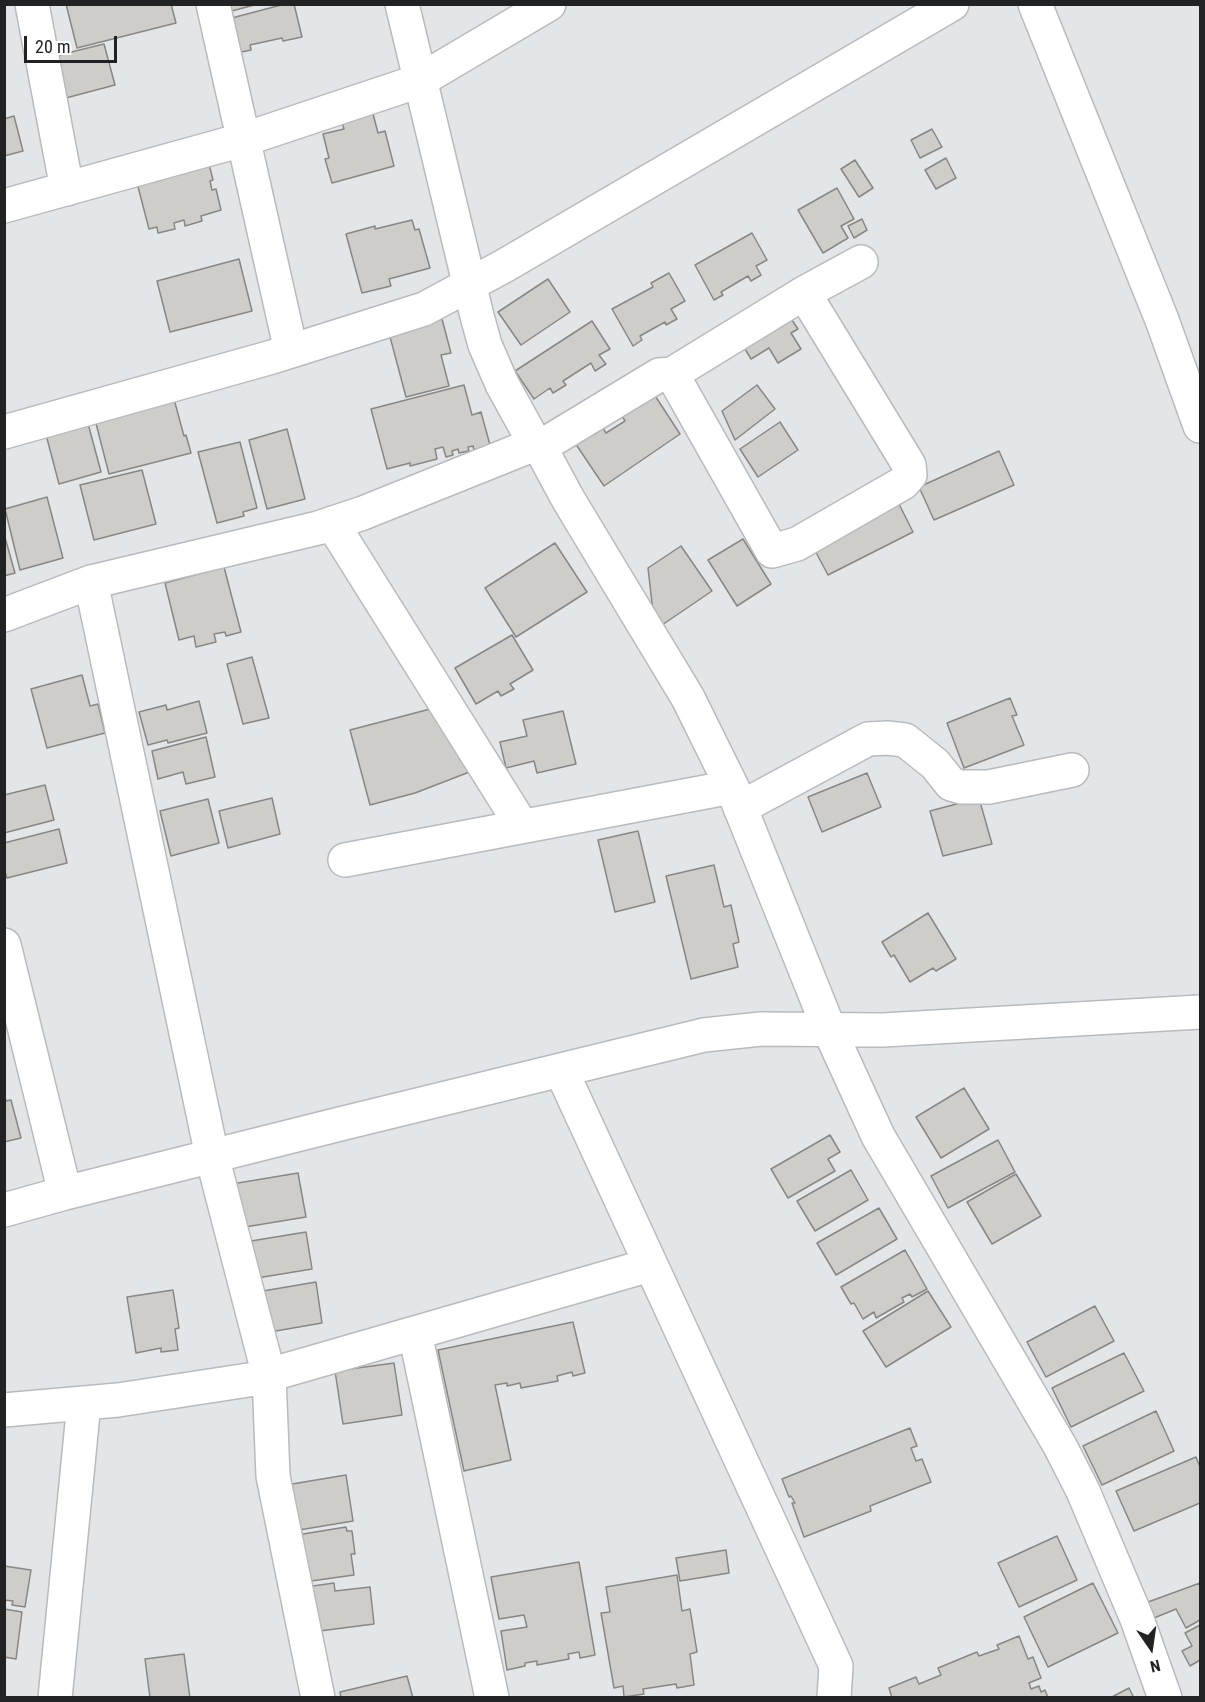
<!DOCTYPE html>
<html>
<head>
<meta charset="utf-8">
<style>
  body { margin:0 }
  #map { position:relative; width:1205px; height:1702px; overflow:hidden; background:#e3e6e9; font-family:"Roboto Condensed",sans-serif }
  canvas { display:block }
  .frame { position:absolute; inset:0; border:6px solid #212223; pointer-events:none }
  .north { position:absolute; left:1121px; top:1618px; width:60px; height:60px; -webkit-text-stroke:4px #fff; paint-order:stroke; rotate:167deg; font-size:16px; font-weight:700; line-height:24px; text-align:center; color:#212223 }
  .north::after { content:''; display:block; margin:auto; width:21px; height:27px; background:#212223; clip-path:polygon(50% 0,100% 100%,50% 72%,0 100%) }
  .scale { position:absolute; left:24px; top:36px; width:93px; height:27px; box-sizing:border-box; border:3px solid #212223; border-top:0; padding-left:8px; font-size:18px; line-height:21px; white-space:nowrap; color:#212223; -webkit-text-stroke:4px #fff; paint-order:stroke }
</style>
</head>
<body>
<div id="map">
<canvas width="1205" height="1702"></canvas>
<div class="frame"></div>
<div class="north">N</div>
<div class="scale">20 m</div>
</div>
<script>
const g = document.querySelector('canvas').getContext('2d');
g.lineJoin = 'round';
function fillPath(path, color) { g.fillStyle = color; g.fill(path, 'evenodd'); }
const shape = rows => new Path2D(rows.map(r => 'M' + r).join(''));
function trace(path, color, width, dash) { g.strokeStyle = color; g.lineWidth = width; g.lineCap = dash ? 'butt' : 'round'; g.setLineDash(dash || []); g.stroke(path); }
const building = shape([
  [66,4,171,4,176,23,77,48,66,4],
  [226,4,258,4,228,12,226,4],
  [285,4,294,4,302,37,283,41,282,38,250,45,251,50,237,53,228,19,285,4],
  [104,44,115,85,62,99,51,57,104,44],
  [372,110,378,133,385,131,394,166,332,183,325,159,329,158,323,134,344,129,341,119,372,110],
  [14,116,23,151,4,156,4,119,14,116],
  [932,129,942,147,920,158,911,140,932,129],
  [946,158,956,178,936,189,925,170,946,158],
  [208,160,213,180,210,181,212,190,216,189,221,210,201,216,202,221,185,226,184,220,174,223,175,229,158,233,157,227,149,229,136,179,208,160],
  [855,160,873,188,859,197,841,169,855,160],
  [837,188,854,219,841,226,848,238,823,253,798,210,837,188],
  [862,219,867,230,854,238,848,226,862,219],
  [412,220,415,230,419,229,430,268,389,279,391,286,362,293,346,234,375,226,375,229,412,220],
  [752,233,767,260,756,266,761,275,751,281,748,276,721,292,723,295,714,300,695,265,752,233],
  [239,259,252,311,170,332,157,281,239,259],
  [669,273,685,301,671,309,677,319,666,325,665,322,640,336,642,340,633,346,612,309,653,287,651,283,669,273],
  [548,279,570,312,521,345,498,312,548,279],
  [788,314,798,329,791,333,801,349,778,363,769,348,751,359,742,344,788,314],
  [442,319,451,353,441,355,449,386,406,397,389,333,442,319],
  [592,321,610,349,599,355,606,364,595,371,591,363,563,381,566,385,553,393,550,388,534,399,515,371,592,321],
  [464,385,472,415,481,412,490,445,474,450,473,446,468,447,469,451,459,453,458,449,452,451,453,455,446,457,443,447,435,449,437,459,410,466,410,463,387,469,371,409,464,385],
  [757,385,775,409,735,440,722,411,757,385],
  [171,388,184,436,186,435,191,453,109,474,92,408,171,388],
  [650,388,680,434,604,486,573,440,591,428,595,434,603,428,606,433,625,421,622,416,650,388],
  [86,416,101,472,59,484,44,427,86,416],
  [780,422,798,450,758,477,740,449,780,422],
  [287,429,305,499,267,509,249,440,287,429],
  [240,442,257,508,243,512,244,516,217,523,198,452,240,442],
  [999,451,1014,485,934,520,919,487,999,451],
  [142,470,156,524,94,540,80,485,142,470],
  [47,497,63,558,20,570,5,509,47,497],
  [896,498,913,532,828,575,810,541,896,498],
  [4,534,15,573,4,576,4,534],
  [743,539,771,584,737,606,708,560,743,539],
  [555,543,587,592,516,637,485,588,555,543],
  [681,546,712,591,662,625,653,612,648,568,681,546],
  [224,567,241,632,226,636,225,632,214,634,216,642,196,647,194,636,179,640,165,583,224,567],
  [512,635,533,670,510,684,514,689,501,696,498,691,476,704,455,668,512,635],
  [252,657,269,718,243,724,227,664,252,657],
  [82,675,90,706,98,704,105,733,47,748,31,689,82,675],
  [1010,698,1017,715,1012,716,1024,745,964,768,947,723,1010,698],
  [199,701,207,733,168,743,167,740,148,745,139,712,166,705,167,710,199,701],
  [434,708,472,771,415,793,370,805,350,730,434,708],
  [563,711,576,764,537,773,534,761,506,768,500,742,527,736,523,720,563,711],
  [206,737,215,777,186,784,183,772,158,779,152,751,206,737],
  [867,773,881,807,822,832,808,797,867,773],
  [45,785,54,820,4,833,4,795,45,785],
  [272,798,280,834,228,848,219,811,272,798],
  [979,798,992,844,943,856,930,811,979,798],
  [208,799,219,843,171,856,160,811,208,799],
  [59,829,67,863,7,878,4,869,4,843,59,829],
  [638,831,655,902,615,912,598,840,638,831],
  [714,865,724,907,731,905,739,942,733,944,738,967,691,979,666,876,714,865],
  [928,913,956,959,936,971,933,968,910,982,894,955,891,957,882,942,928,913],
  [964,1088,989,1129,941,1158,916,1117,964,1088],
  [4,1093,6,1101,11,1100,21,1138,4,1142,4,1093],
  [830,1135,840,1152,828,1159,835,1171,788,1198,771,1169,830,1135],
  [998,1140,1015,1172,948,1208,931,1176,998,1140],
  [851,1170,868,1200,815,1231,797,1201,851,1170],
  [298,1173,306,1217,239,1228,232,1184,298,1173],
  [1016,1174,1041,1216,992,1244,967,1202,1016,1174],
  [879,1208,897,1239,836,1275,817,1243,879,1208],
  [306,1232,312,1269,257,1278,251,1241,306,1232],
  [905,1250,927,1289,912,1297,910,1294,902,1298,904,1302,876,1318,874,1312,863,1319,854,1303,851,1304,841,1287,905,1250],
  [316,1282,322,1323,264,1333,257,1292,316,1282],
  [173,1290,179,1328,175,1329,178,1350,161,1352,161,1348,136,1353,127,1297,173,1290],
  [928,1291,951,1327,886,1367,863,1331,928,1291],
  [1095,1306,1114,1341,1046,1377,1027,1342,1095,1306],
  [573,1322,585,1373,573,1376,572,1372,557,1376,558,1381,521,1388,520,1383,507,1386,507,1383,495,1385,511,1460,464,1471,438,1350,573,1322],
  [1124,1353,1144,1391,1071,1427,1052,1388,1124,1353],
  [394,1363,402,1415,343,1424,335,1371,394,1363],
  [1156,1411,1174,1451,1102,1485,1083,1446,1156,1411],
  [910,1428,917,1446,911,1448,916,1461,922,1459,931,1482,870,1506,871,1511,804,1537,792,1503,795,1503,791,1496,789,1497,782,1479,910,1428],
  [1196,1457,1200,1467,1200,1503,1134,1531,1116,1491,1196,1457],
  [346,1475,353,1521,293,1531,286,1485,346,1475],
  [346,1527,347,1531,352,1531,355,1554,351,1554,354,1575,304,1582,297,1535,346,1527],
  [1057,1536,1077,1580,1019,1607,998,1563,1057,1536],
  [726,1550,729,1573,680,1581,676,1558,726,1550],
  [579,1562,595,1655,580,1658,579,1652,568,1654,569,1659,537,1665,537,1661,525,1663,525,1666,507,1670,501,1631,527,1627,524,1615,499,1619,491,1577,579,1562],
  [4,1566,31,1570,25,1607,12,1605,13,1601,4,1600,4,1566],
  [677,1575,682,1611,690,1609,697,1652,690,1654,694,1685,677,1688,676,1684,643,1689,644,1694,624,1697,623,1686,614,1688,601,1613,610,1612,606,1587,677,1575],
  [334,1583,335,1591,370,1587,374,1624,312,1632,306,1587,334,1583],
  [1093,1583,1118,1633,1048,1667,1024,1617,1093,1583],
  [1200,1583,1200,1620,1186,1628,1176,1609,1154,1618,1148,1602,1200,1583],
  [4,1609,22,1612,16,1659,4,1657,4,1609],
  [1200,1625,1200,1660,1190,1666,1182,1651,1192,1646,1185,1633,1200,1625],
  [1019,1636,1028,1659,1033,1657,1041,1678,1029,1683,1031,1689,1039,1686,1041,1692,1045,1690,1048,1698,892,1698,889,1688,916,1677,919,1684,941,1675,938,1668,977,1652,979,1656,999,1649,997,1645,1019,1636],
  [184,1654,190,1698,150,1698,145,1659,184,1654],
  [407,1676,413,1698,341,1698,340,1692,407,1676],
  [1129,1688,1134,1698,1110,1698,1129,1688]
]);
fillPath(building, '#cfcdc9');
trace(building, '#898784', 1.5);
const street = shape([
  [32,4,67,189],
  [213,4,291,351],
  [402,4,477,316,485,345,502,384,535,444,540,447,568,499,688,698,732,787,829,1029,878,1136,1060,1446,1083,1491,1137,1619,1165,1698],
  [1035,4,1162,320,1200,426],
  [4,206,242,140,419,81,549,4],
  [672,374,772,551,797,544,903,483,910,475,909,465,804,293],
  [4,432,272,357,424,309,504,266,952,4],
  [540,447,659,375,672,374,804,293,861,262],
  [332,523,522,826],
  [91,582,212,1156,269,1376,273,1476,318,1698],
  [4,615,91,582,318,528,363,513,535,444],
  [740,808,868,739,887,738,905,740,935,764,951,784,961,787,989,787,1072,770],
  [345,860,732,787],
  [4,945,65,1193],
  [561,1070,836,1666,834,1698],
  [4,1210,65,1193,344,1123,704,1035,761,1029,883,1030,1200,1012],
  [415,1333,492,1698],
  [4,1410,118,1400,255,1379,650,1265],
  [55,1698,84,1403]
]);
trace(street, '#b8bbbe', 36);
trace(street, '#fff', 33);
</script>
</body>
</html>
